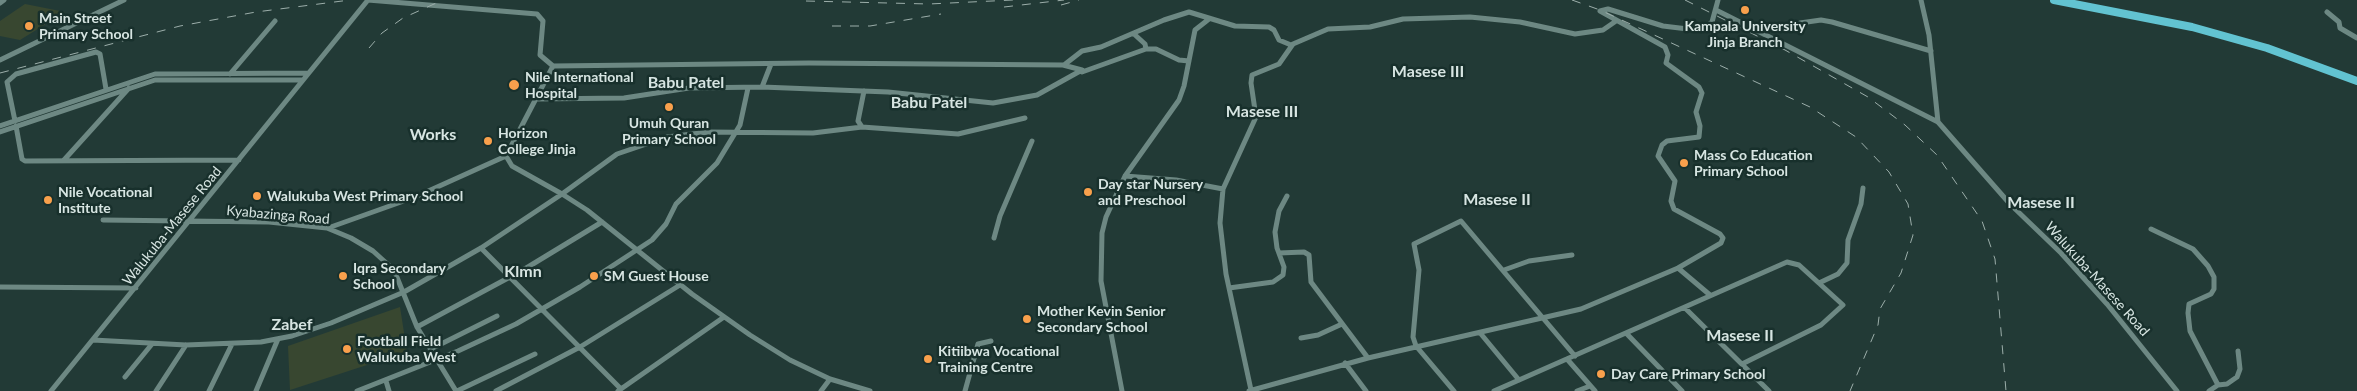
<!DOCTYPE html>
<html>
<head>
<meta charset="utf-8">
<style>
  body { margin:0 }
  canvas { display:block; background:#223a36 }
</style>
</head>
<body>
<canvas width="2357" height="391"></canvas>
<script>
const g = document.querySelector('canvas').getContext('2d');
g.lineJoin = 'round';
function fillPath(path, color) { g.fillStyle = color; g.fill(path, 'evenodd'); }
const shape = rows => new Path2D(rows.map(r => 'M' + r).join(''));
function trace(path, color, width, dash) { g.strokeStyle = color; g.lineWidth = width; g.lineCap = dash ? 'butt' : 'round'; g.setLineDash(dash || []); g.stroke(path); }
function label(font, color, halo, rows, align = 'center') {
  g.font = font + ' Lato,sans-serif'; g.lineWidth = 5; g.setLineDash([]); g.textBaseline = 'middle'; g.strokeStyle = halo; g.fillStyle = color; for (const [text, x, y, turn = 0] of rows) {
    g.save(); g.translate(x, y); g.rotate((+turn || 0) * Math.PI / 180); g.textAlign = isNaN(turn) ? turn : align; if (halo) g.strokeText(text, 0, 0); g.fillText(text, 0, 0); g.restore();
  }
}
fillPath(shape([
  [25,4,65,12,20,40,0,36,0,21],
  [400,307,407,352,290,390,288,346]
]), '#384730');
trace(shape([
  [368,0,537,14,543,21,540,55,553,66,809,63,1063,65,1082,70,1037,95,993,103,888,92,762,87,771,64],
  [1921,0,1929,35,1938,122,2010,204,2061,253,2107,304,2177,391],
  [0,3,4,0],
  [1716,10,1938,122],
  [2327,12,2339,22,2340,28,2357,38],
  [1800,23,1821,20,1832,22,1931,51],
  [1134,34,1145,44,1146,49],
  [0,60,124,0],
  [1064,65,1082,51,1101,47,1164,20,1189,12,1235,26,1269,27,1274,30,1279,40,1291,45],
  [553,66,506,156,512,166,562,194,617,154,667,137,709,132,813,133,862,127],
  [1082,72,1146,49,1156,49,1179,60,1189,61],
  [230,74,275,21],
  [864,91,858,121,862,127,958,134,1025,118],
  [536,99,624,98,689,88,762,87],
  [15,121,7,82,16,74,96,52,100,54,106,89],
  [0,126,155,74,308,73],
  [16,126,22,159,25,161,239,160],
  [0,132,155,80,302,80],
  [64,160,129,88],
  [1125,176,1176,180,1223,189],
  [103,220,269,222,327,228,351,238,373,251,394,270,417,327,456,391],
  [328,228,415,197,506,156],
  [2151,229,2193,249,2208,266,2214,277,2214,289,2211,294,2189,304,2188,313,2190,331,2218,385,2209,391],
  [994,238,1000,216,1032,141],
  [481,248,621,389],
  [1279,253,1304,252,1309,255,1311,282,1368,358],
  [1678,268,1710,295],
  [1504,270,1529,261,1572,255],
  [1819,283,1838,274,1847,263,1848,240,1861,204,1863,188],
  [0,287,136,288],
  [1229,288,1273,282,1283,275,1284,267,1277,248,1275,232,1279,211,1287,196],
  [1685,308,1769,391],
  [417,327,523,270,602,222],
  [1626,333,1682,391],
  [1481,334,1519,380],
  [1301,338,1318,335,1342,324],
  [93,340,186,345,261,342,292,336,331,323,404,292,481,248,562,194,587,210,692,294,750,335,790,360,830,379,870,391],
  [431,349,497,316],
  [1567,359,1595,391],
  [1345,363,1366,391],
  [125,377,152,344],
  [386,381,389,391],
  [2218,385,2227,384,2237,377,2240,369,2238,351],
  [1251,390,1226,274,1220,223,1223,189,1256,117,1251,83,1252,75,1279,64,1293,44,1328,29,1370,27,1403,19,1470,17,1520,22,1575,34,1603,30,1616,21],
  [51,391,368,0],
  [156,391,186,345],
  [209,391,232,344],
  [256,391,278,339],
  [357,391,458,351,516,324,580,287,652,240,666,224,676,204,717,163,740,125,748,88],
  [457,391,535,354],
  [496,391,580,347,680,285],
  [618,391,724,317],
  [821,391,830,379],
  [965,391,978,344,991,341],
  [1122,391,1101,281,1102,233,1106,217,1125,176,1179,100,1184,86,1195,30,1209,19],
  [1249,391,1368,358,1581,309,1678,268,1721,243,1723,238,1720,234,1674,209,1671,201,1675,181,1658,156,1662,145,1667,141,1699,137,1700,126,1696,112,1702,93,1699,87,1666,63,1668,55,1665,47,1600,11,1608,9,1663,26,1696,30,1703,29,1712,22,1718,0],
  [1454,391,1416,346,1413,337,1419,270,1414,244,1461,221,1575,356],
  [1494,391,1787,262,1799,265,1843,305,1821,325,1742,364],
  [1577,391,1590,386]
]), '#6d8883', 5);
trace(shape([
  [2054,0,2192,27,2267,48,2357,81]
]), '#62c3d1', 8);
trace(shape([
  [1572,0,1600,10,1810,107,1856,137,1889,172,1908,204,1913,235,1901,273,1880,309,1878,325,1850,391],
  [1685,0,1785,50,1868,97,1905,125,1937,155,1982,221,1995,259,2006,391],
  [806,1,929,4,1013,0],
  [1061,5,1079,0],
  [1004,7,1064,0],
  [832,26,870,26,941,14],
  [369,48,382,33,403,18,443,0],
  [0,73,180,26,256,12,350,0]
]), '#9caeaa', 1, [9, 9]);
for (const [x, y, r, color] of [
  [1745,10,5,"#f9a04c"],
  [29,26,5,"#f9a04c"],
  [514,85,6,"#f9a04c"],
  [669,107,5,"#f9a04c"],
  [488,141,5,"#f9a04c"],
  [1684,163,5,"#f9a04c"],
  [1088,192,5,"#f9a04c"],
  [257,196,5,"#f9a04c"],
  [48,200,5,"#f9a04c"],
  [343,276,5,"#f9a04c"],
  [594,276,5,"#f9a04c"],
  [1027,319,5,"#f9a04c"],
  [347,349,5,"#f9a04c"],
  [928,359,5,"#f9a04c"],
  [1601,374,5,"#f9a04c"]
]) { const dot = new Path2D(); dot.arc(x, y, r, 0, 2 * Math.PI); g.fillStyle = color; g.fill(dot); trace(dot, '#18302c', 2); }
label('bold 14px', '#d7e5e2', '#18302c', [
  ["Main Street",39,18],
  ["Primary School",39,34],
  ["Kampala University",1745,26,"center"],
  ["Jinja Branch",1745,42,"center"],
  ["Nile International",525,77],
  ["Hospital",525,93],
  ["Umuh Quran",669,123,"center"],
  ["Primary School",669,139,"center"],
  ["Horizon",498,133],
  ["College Jinja",498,149],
  ["Mass Co Education",1694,155],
  ["Primary School",1694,171],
  ["Day star Nursery",1098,184],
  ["and Preschool",1098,200],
  ["Nile Vocational",58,192],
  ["Institute",58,208],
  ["Walukuba West Primary School",267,196],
  ["Iqra Secondary",353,268],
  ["School",353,284],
  ["SM Guest House",604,276],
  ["Mother Kevin Senior",1037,311],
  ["Secondary School",1037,327],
  ["Football Field",357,341],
  ["Walukuba West",357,357],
  ["Kitiibwa Vocational",938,351],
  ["Training Centre",938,367],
  ["Day Care Primary School",1611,374]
], 'left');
label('14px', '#d7e5e2', '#18302c', [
  ["Kyabazinga Road",278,215,5],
  ["Walukuba-Masese Road",172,226,-51],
  ["Walukuba-Masese Road",2097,279,48]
]);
label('bold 16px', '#d7e5e2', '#18302c', [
  ["Masese III",1428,72],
  ["Babu Patel",686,83],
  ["Babu Patel",929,103],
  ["Masese III",1262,112],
  ["Works",433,135],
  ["Masese II",1497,200],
  ["Masese II",2041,203],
  ["Klmn",523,272],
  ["Zabef",292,325],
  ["Masese II",1740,336]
]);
</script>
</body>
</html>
